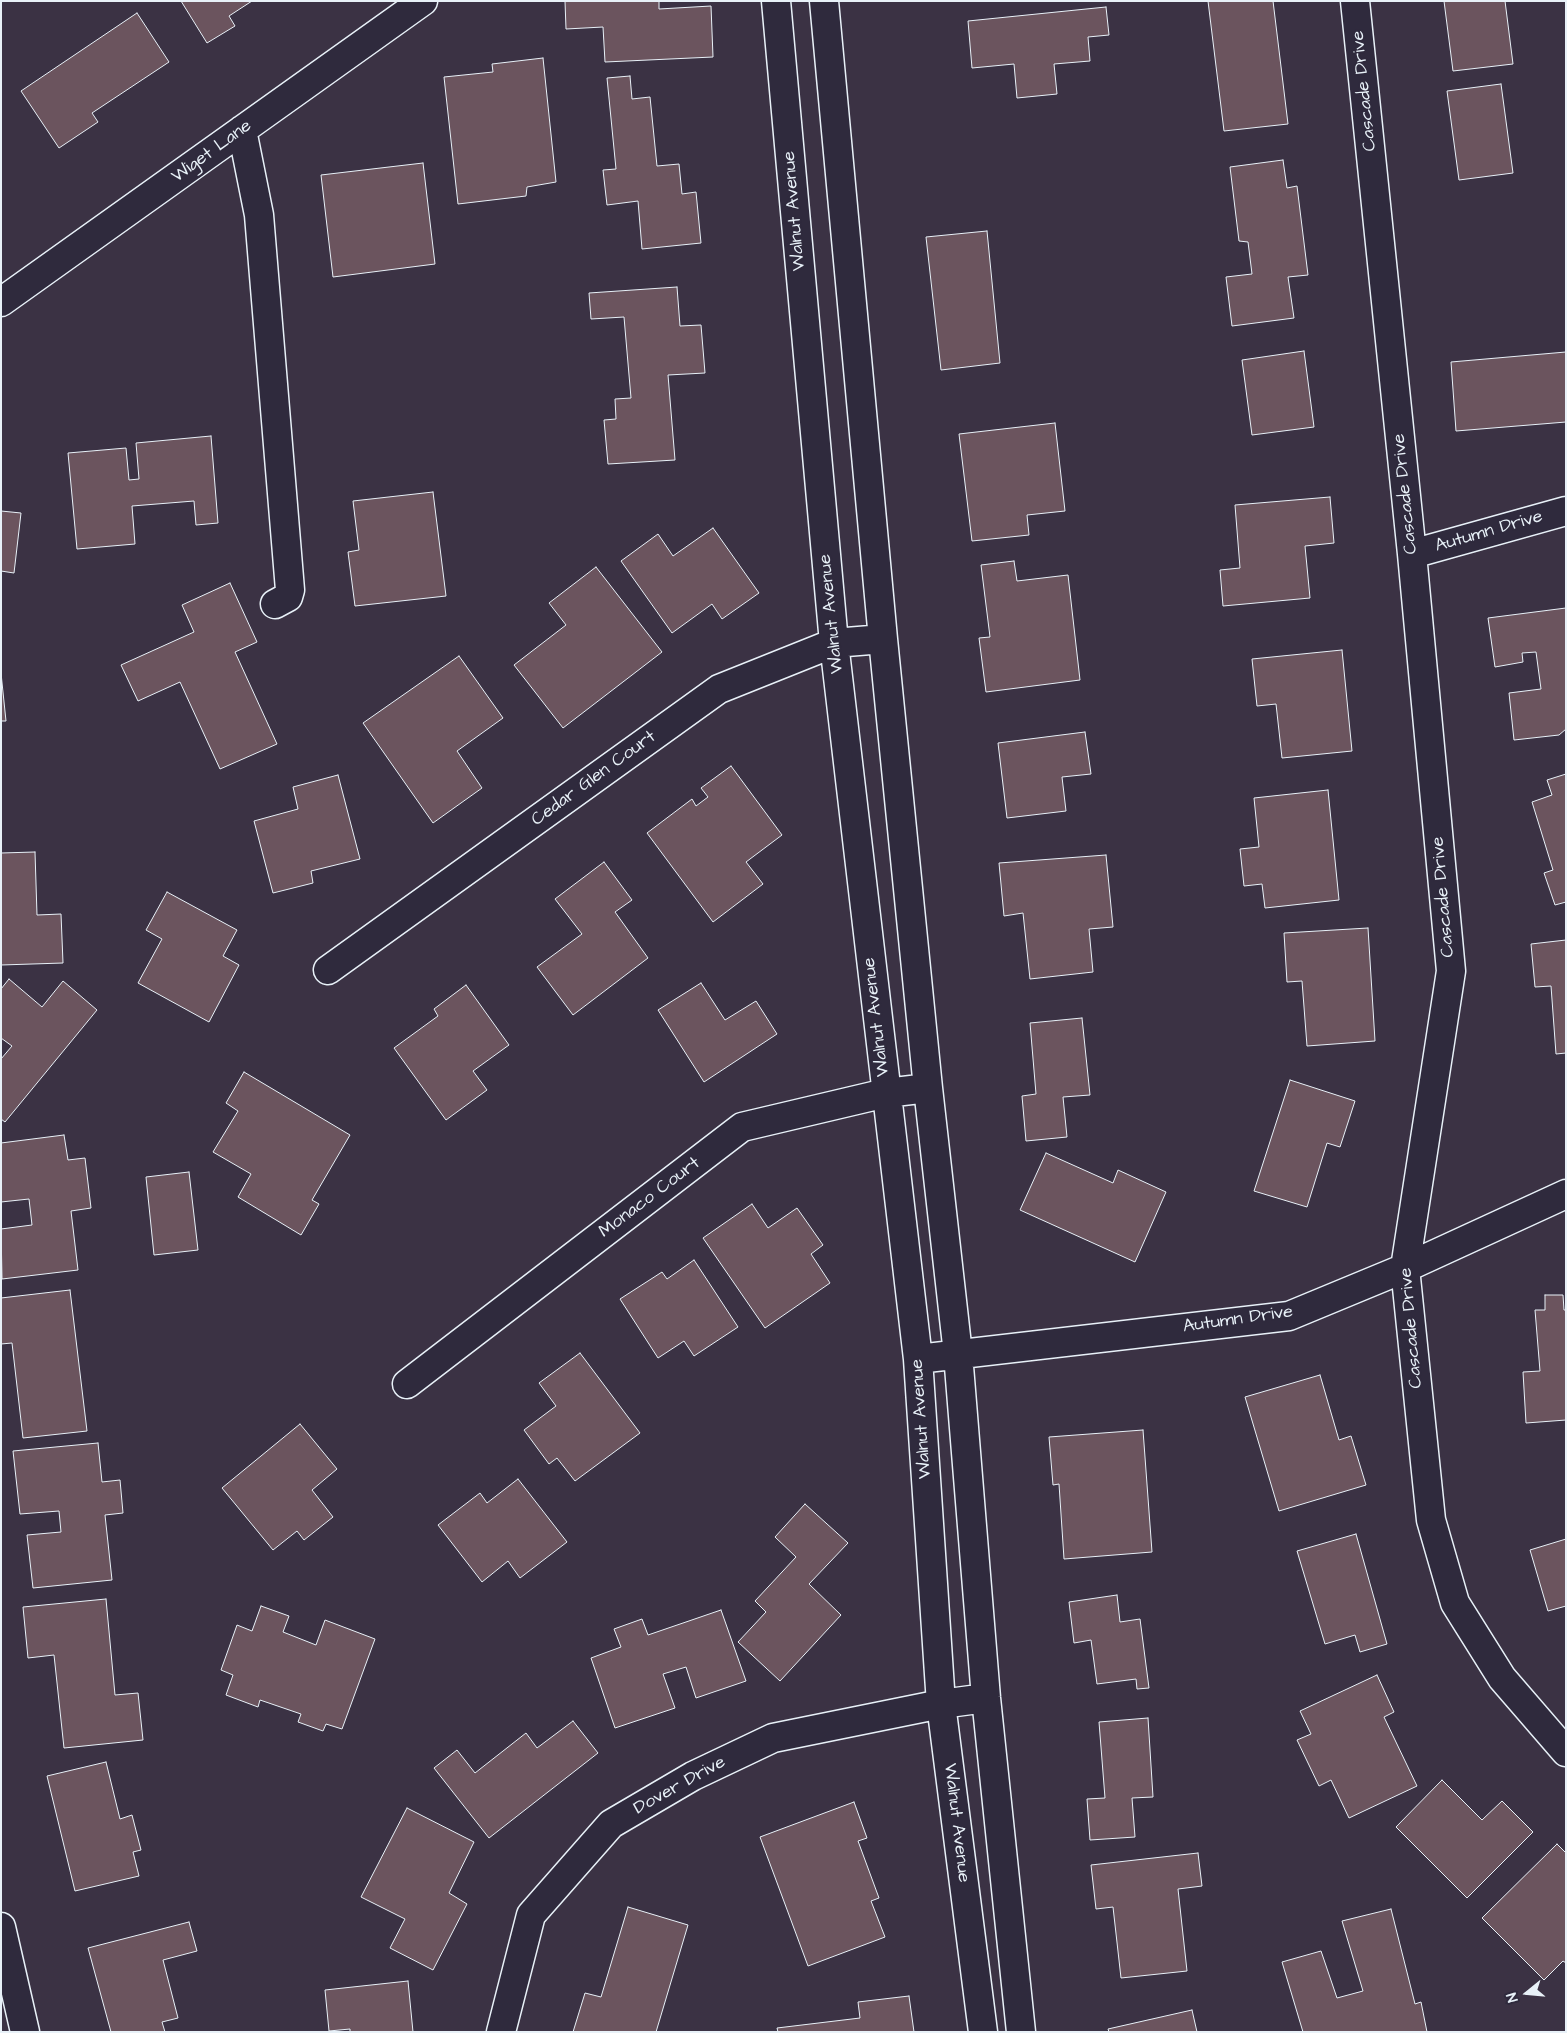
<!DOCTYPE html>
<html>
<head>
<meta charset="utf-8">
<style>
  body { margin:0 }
  #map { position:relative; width:1567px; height:2033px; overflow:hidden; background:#3b3244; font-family:"Architects Daughter",sans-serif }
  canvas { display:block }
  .frame { position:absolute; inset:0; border:2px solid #e8f1f8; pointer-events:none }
  .north { position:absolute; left:1502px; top:1968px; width:50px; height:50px; -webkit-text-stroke:4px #2f2a3d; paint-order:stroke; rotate:253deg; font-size:14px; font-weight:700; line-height:20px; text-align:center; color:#e8f1f8 }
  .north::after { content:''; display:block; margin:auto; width:18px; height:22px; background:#e8f1f8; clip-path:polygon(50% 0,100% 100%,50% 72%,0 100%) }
</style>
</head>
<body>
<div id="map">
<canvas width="1567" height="2033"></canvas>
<div class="frame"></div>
<div class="north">N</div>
</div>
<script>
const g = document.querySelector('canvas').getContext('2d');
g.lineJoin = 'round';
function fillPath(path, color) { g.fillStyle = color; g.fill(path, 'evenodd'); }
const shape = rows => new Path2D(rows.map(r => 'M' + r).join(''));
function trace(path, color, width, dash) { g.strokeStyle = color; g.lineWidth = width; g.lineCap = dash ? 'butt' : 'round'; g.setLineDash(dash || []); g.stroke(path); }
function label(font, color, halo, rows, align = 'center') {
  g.font = font + ' "Architects Daughter",sans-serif'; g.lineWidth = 4; g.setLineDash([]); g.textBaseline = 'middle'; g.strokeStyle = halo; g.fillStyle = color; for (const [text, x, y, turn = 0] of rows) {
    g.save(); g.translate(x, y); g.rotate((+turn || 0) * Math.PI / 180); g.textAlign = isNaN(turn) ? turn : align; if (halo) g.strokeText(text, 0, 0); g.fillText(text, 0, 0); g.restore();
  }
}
const building = shape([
  [181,1,252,1,229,16,235,26,207,43,181,1],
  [565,1,659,1,659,9,711,6,713,57,605,62,603,27,566,29,565,1],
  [1208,1,1273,1,1288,124,1224,131,1208,1],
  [1444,1,1505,1,1513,64,1453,71,1444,1],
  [1106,7,1109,35,1088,37,1090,61,1054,64,1057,94,1017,98,1014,64,972,68,968,21,1106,7],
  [137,13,169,62,92,113,98,122,59,148,21,91,137,13],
  [543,58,556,182,527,187,526,196,458,204,444,77,493,72,492,64,543,58],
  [630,76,632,99,650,97,657,166,679,164,682,194,696,192,701,243,642,249,638,201,607,205,603,170,616,169,607,78,630,76],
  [1501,84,1513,173,1459,180,1447,91,1501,84],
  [1283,160,1287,188,1297,186,1308,275,1288,277,1294,318,1232,326,1226,277,1252,274,1248,242,1239,241,1230,167,1283,160],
  [423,163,435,264,333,277,321,175,423,163],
  [987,231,1000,363,941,370,926,237,987,231],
  [677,287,680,326,701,325,705,373,668,375,675,460,608,464,604,420,616,419,615,399,631,398,624,317,591,319,589,293,677,287],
  [1304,351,1314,427,1252,435,1242,360,1304,351],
  [1566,352,1566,422,1456,431,1451,362,1566,352],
  [1055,423,1065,511,1027,515,1029,535,972,541,959,434,1055,423],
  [211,436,218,523,196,525,194,501,132,506,135,544,77,549,68,453,126,448,129,480,139,479,136,443,211,436],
  [433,492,446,596,355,606,348,552,359,550,353,501,433,492],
  [1330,497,1334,543,1305,546,1310,598,1223,606,1220,570,1240,568,1235,505,1330,497],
  [1,511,21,513,14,573,1,571,1,511],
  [713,528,759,593,722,619,712,604,672,633,621,561,658,534,673,556,713,528],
  [1014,561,1017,581,1068,575,1080,680,986,692,979,638,990,637,981,565,1014,561],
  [596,567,662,652,563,728,514,665,566,625,549,603,596,567],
  [230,583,257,642,235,652,277,744,220,769,180,682,138,701,121,665,194,632,182,605,230,583],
  [1566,608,1566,729,1559,735,1514,740,1509,693,1541,689,1536,652,1522,653,1523,662,1495,667,1488,618,1566,608],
  [1342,650,1352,751,1282,758,1276,704,1257,706,1252,659,1342,650],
  [459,656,503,718,457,751,482,788,433,823,363,723,459,656],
  [1,673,6,721,1,721,1,673],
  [1085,732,1091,774,1062,777,1066,811,1007,818,998,743,1085,732],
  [731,766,782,835,746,862,763,884,713,922,647,833,692,799,696,806,708,797,701,788,731,766],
  [1566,774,1566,902,1555,905,1544,873,1553,870,1532,802,1552,795,1547,780,1566,774],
  [338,775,360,859,311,871,313,883,273,893,254,821,298,809,293,787,338,775],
  [1328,790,1339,900,1265,908,1262,884,1244,886,1240,849,1259,847,1254,798,1328,790],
  [35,852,37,915,61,914,63,963,1,965,1,853,35,852],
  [1106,855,1113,927,1089,929,1093,972,1030,979,1023,913,1004,916,999,863,1106,855],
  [604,862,632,900,615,912,648,958,573,1015,537,967,582,934,555,899,604,862],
  [167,892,237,930,223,956,239,965,209,1022,138,983,162,939,146,930,167,892],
  [1368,928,1375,1041,1307,1046,1302,981,1287,982,1284,933,1368,928],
  [1566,940,1566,1053,1556,1054,1551,986,1535,987,1531,944,1566,940],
  [9,979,42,1007,63,981,97,1010,5,1122,1,1119,1,1059,12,1046,1,1038,1,989,9,979],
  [701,983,725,1020,756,1001,777,1034,704,1082,658,1010,701,983],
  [466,985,509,1045,473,1071,487,1090,446,1120,394,1048,438,1016,434,1009,466,985],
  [1082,1018,1090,1095,1063,1097,1067,1137,1026,1141,1022,1096,1036,1094,1030,1023,1082,1018],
  [244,1072,350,1135,312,1200,319,1204,301,1235,238,1197,251,1174,213,1152,238,1111,226,1103,244,1072],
  [1290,1080,1355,1101,1340,1147,1327,1143,1307,1207,1254,1191,1290,1080],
  [64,1135,68,1160,85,1158,91,1208,71,1211,78,1270,2,1279,1,1229,32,1225,29,1199,1,1202,1,1143,64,1135],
  [1046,1153,1113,1183,1118,1170,1166,1192,1135,1262,1020,1210,1046,1153],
  [189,1172,198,1250,154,1255,146,1177,189,1172],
  [752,1204,768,1228,797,1208,823,1245,811,1254,830,1283,765,1328,703,1238,752,1204],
  [694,1260,738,1327,694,1356,684,1341,658,1358,620,1299,662,1272,667,1279,694,1260],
  [70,1290,87,1431,23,1438,12,1343,1,1344,1,1298,70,1290],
  [1545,1295,1563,1295,1564,1310,1566,1310,1566,1420,1526,1423,1523,1372,1540,1371,1535,1310,1545,1310,1545,1295],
  [580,1353,640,1433,575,1481,557,1458,549,1464,524,1430,556,1406,539,1383,580,1353],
  [1320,1375,1339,1440,1351,1436,1366,1485,1279,1511,1245,1397,1320,1375],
  [300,1424,337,1469,312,1490,333,1517,304,1540,297,1531,273,1550,222,1488,300,1424],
  [1143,1430,1152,1552,1064,1559,1059,1484,1053,1485,1049,1437,1143,1430],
  [98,1443,102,1482,120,1480,123,1513,105,1515,112,1580,33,1588,27,1535,61,1532,59,1511,20,1514,13,1451,98,1443],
  [518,1479,567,1542,520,1578,508,1561,482,1582,438,1525,480,1493,487,1503,518,1479],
  [805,1504,848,1543,809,1584,841,1615,780,1681,738,1642,766,1612,755,1601,796,1557,775,1537,805,1504],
  [1356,1534,1387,1644,1360,1652,1355,1635,1325,1644,1297,1551,1356,1534],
  [1566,1539,1566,1606,1548,1611,1530,1550,1566,1539],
  [1117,1595,1120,1622,1140,1619,1149,1688,1137,1689,1136,1679,1097,1684,1091,1640,1074,1643,1069,1602,1117,1595],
  [106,1599,115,1695,138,1693,143,1740,64,1748,54,1655,28,1658,23,1607,106,1599],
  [261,1606,289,1616,283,1632,316,1645,325,1620,375,1639,342,1729,326,1724,323,1731,298,1722,301,1714,260,1700,258,1707,226,1695,233,1675,221,1670,237,1625,252,1631,261,1606],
  [721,1610,746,1681,696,1698,686,1667,663,1674,675,1708,615,1728,591,1658,621,1647,614,1629,642,1619,648,1635,721,1610],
  [1377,1675,1394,1712,1384,1717,1417,1786,1349,1818,1331,1780,1319,1786,1297,1740,1311,1734,1300,1711,1377,1675],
  [1148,1718,1153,1797,1132,1798,1135,1837,1090,1840,1087,1799,1105,1798,1099,1722,1148,1718],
  [573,1721,598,1753,489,1838,434,1768,457,1750,475,1773,526,1733,537,1748,573,1721],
  [106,1762,120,1819,132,1815,141,1850,133,1852,139,1876,75,1891,47,1776,106,1762],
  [1442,1780,1482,1820,1502,1801,1533,1832,1467,1898,1396,1827,1442,1780],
  [854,1802,867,1838,858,1841,879,1898,871,1901,885,1937,808,1966,760,1837,854,1802],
  [407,1808,474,1842,449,1893,467,1904,433,1970,390,1948,405,1919,361,1897,407,1808],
  [1557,1844,1566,1853,1566,1963,1563,1961,1544,1980,1482,1918,1557,1844],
  [1198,1853,1202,1886,1178,1889,1187,1971,1121,1978,1113,1907,1096,1909,1091,1865,1198,1853],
  [628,1907,688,1925,656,2032,573,2032,585,1993,601,1997,628,1907],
  [1391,1909,1415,2004,1421,2002,1427,2032,1303,2032,1282,1962,1321,1951,1337,1998,1363,1991,1342,1921,1391,1909],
  [189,1922,197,1951,163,1960,178,2018,162,2022,165,2032,111,2032,88,1948,189,1922],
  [408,1981,413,2032,350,2032,350,2029,329,2031,325,1990,408,1981],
  [909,1996,914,2032,778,2032,777,2028,860,2018,858,2002,909,1996],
  [1192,2010,1197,2032,1109,2032,1108,2029,1192,2010]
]);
fillPath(building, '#6b545e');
trace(building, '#e8f1f8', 1);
const minor = shape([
  [776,1,834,643,918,1359,941,1704,983,2032],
  [824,1,883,639,928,1088,958,1354,986,1698,1021,2032],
  [1355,1,1412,554,1451,971,1405,1268,1431,1520,1455,1603,1502,1678,1566,1752],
  [242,130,259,215,290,590,288,597,275,604],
  [1,302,423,1],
  [1412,554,1566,511],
  [328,970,719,689,834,643,883,639],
  [918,1359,1289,1316,1405,1268,1566,1194],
  [407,1384,742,1127,886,1093,928,1088],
  [1,1927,25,2032],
  [501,2032,531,1915,611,1824,693,1776,773,1738,941,1704,986,1698]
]);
trace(minor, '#e8f1f8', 31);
trace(minor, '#2f2a3d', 28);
label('18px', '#e8f1f8', '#2f2a3d', [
  ["Cascade Drive",1365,91,-96],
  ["Wiget Lane",212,152,-36],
  ["Walnut Avenue",795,211,-95],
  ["Cascade Drive",1406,494,-96],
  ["Autumn Drive",1489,532,-16],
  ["Walnut Avenue",832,614,-96],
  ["Cedar Glen Court",594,779,-36],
  ["Cascade Drive",1444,897,-95],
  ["Walnut Avenue",877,1017,-97],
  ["Monaco Court",650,1198,-37],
  ["Autumn Drive",1238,1320,-8],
  ["Cascade Drive",1412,1328,-95],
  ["Walnut Avenue",922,1419,-94],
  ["Dover Drive",680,1786,-29],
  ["Walnut Avenue",956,1823,83]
]);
</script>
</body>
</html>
